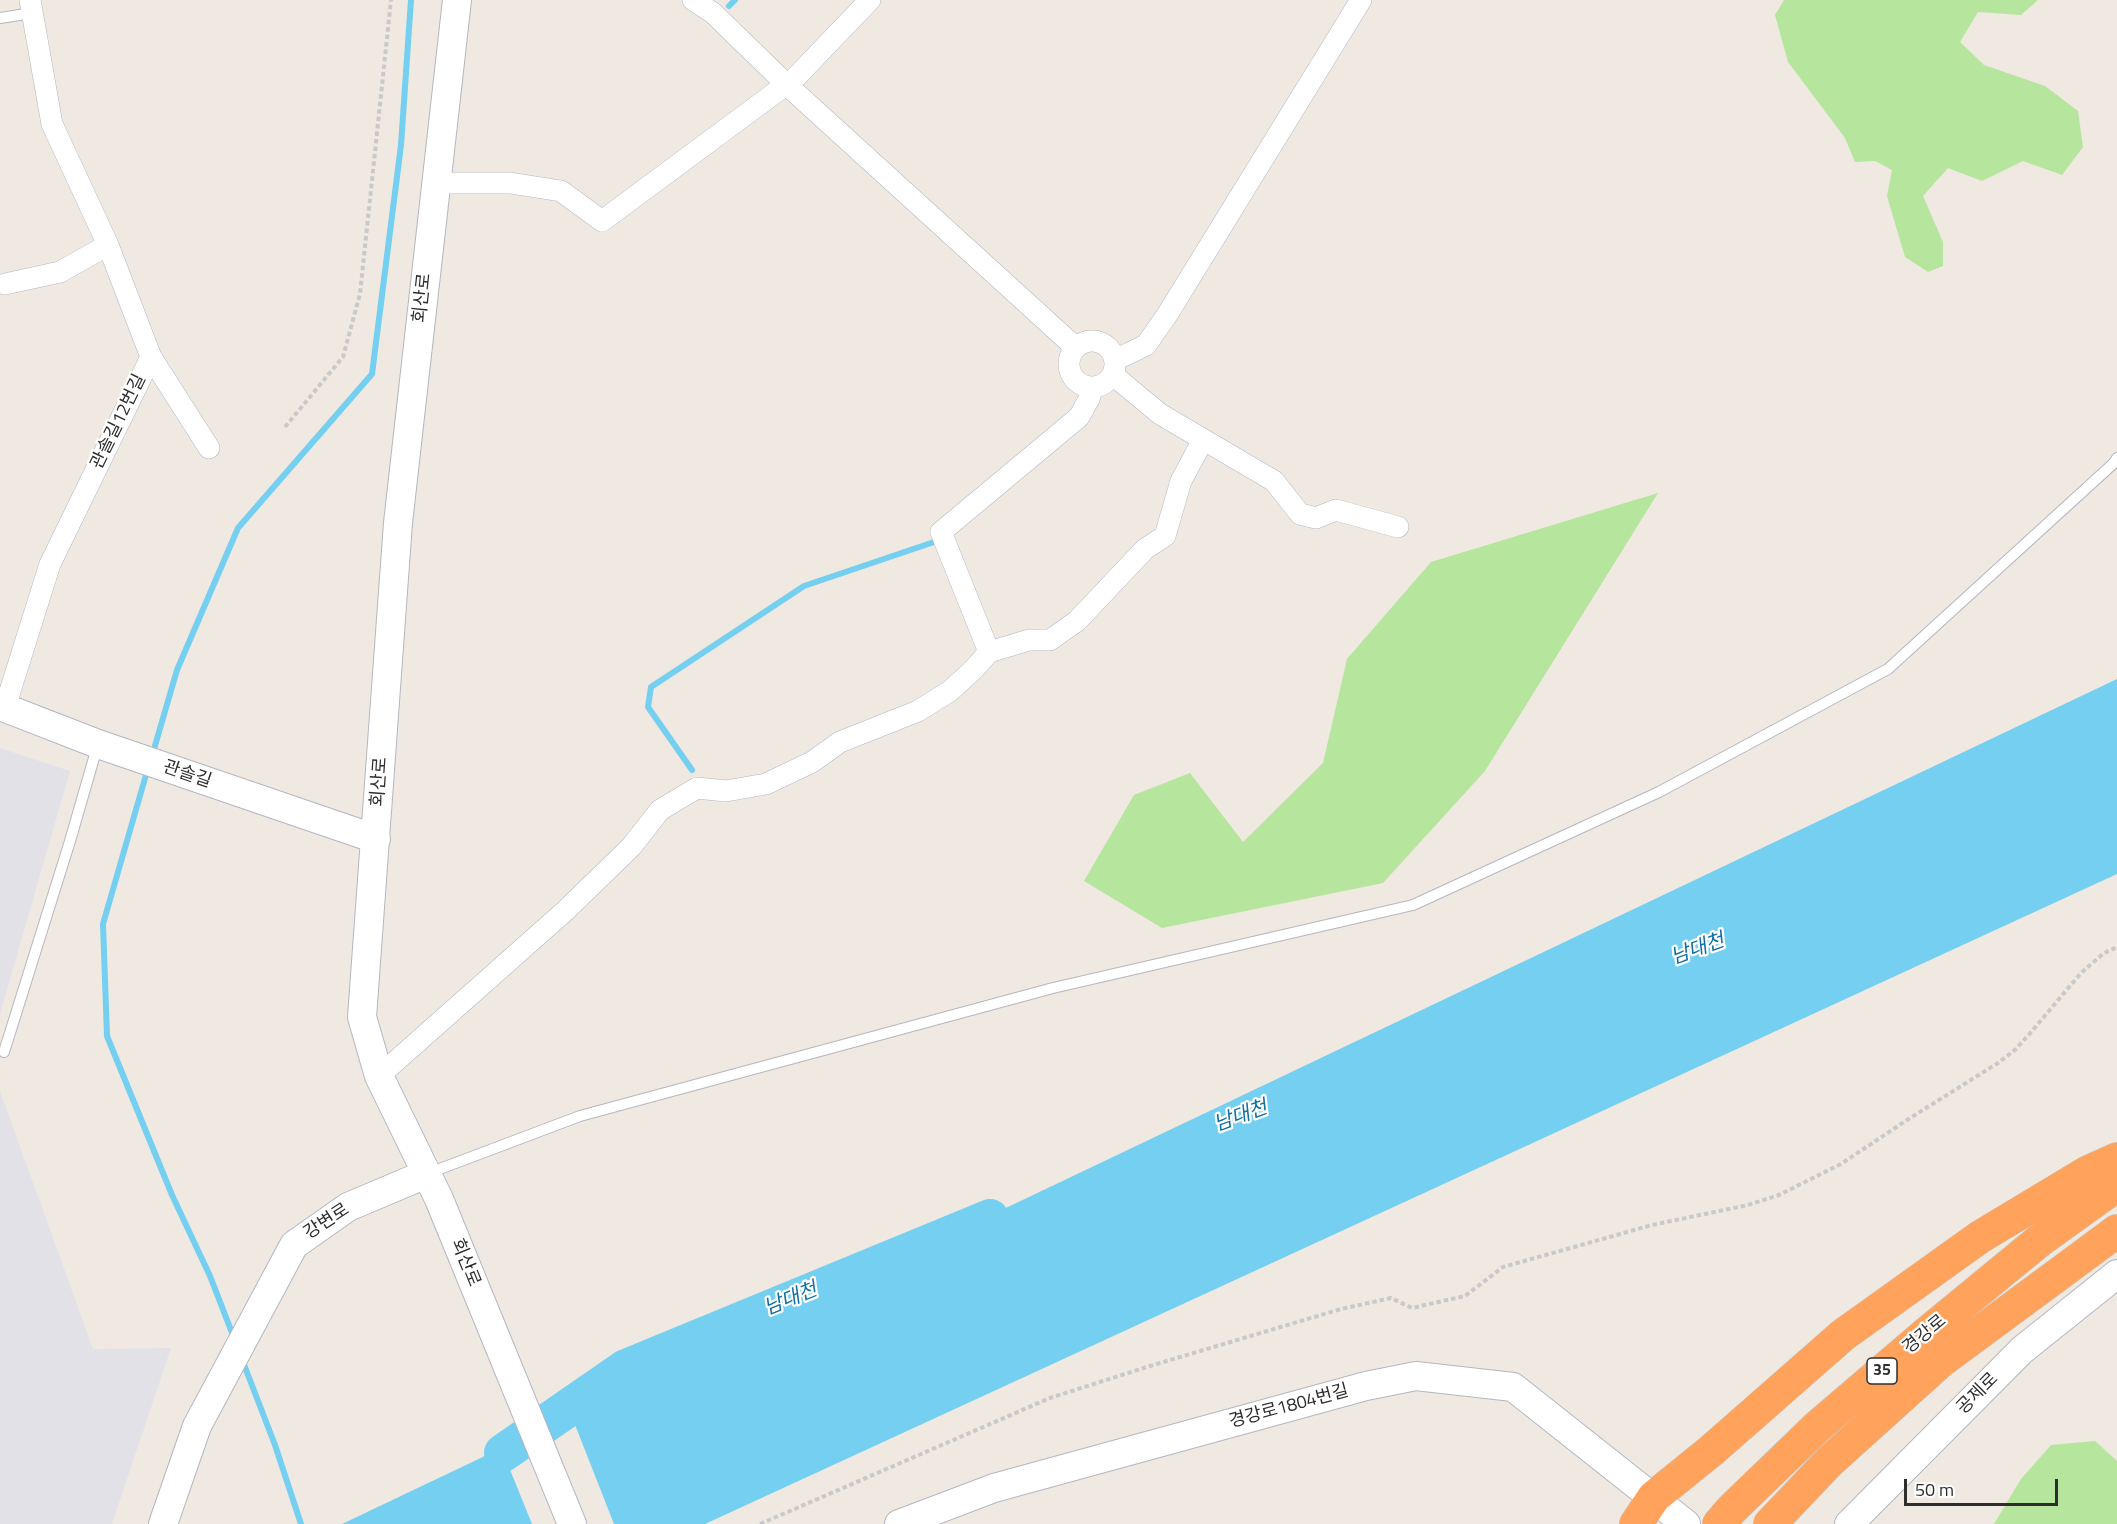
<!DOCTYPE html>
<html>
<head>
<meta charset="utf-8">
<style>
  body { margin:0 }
  #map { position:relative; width:2117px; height:1524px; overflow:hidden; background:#efe9e1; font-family:"Titillium Web",sans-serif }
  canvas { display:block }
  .scale { position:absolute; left:1904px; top:1479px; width:154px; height:27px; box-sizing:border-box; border:3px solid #2e2e2e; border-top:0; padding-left:8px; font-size:18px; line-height:21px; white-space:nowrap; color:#2e2e2e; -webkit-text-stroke:4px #fff; paint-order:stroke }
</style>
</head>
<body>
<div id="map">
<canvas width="2117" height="1524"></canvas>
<div class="scale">50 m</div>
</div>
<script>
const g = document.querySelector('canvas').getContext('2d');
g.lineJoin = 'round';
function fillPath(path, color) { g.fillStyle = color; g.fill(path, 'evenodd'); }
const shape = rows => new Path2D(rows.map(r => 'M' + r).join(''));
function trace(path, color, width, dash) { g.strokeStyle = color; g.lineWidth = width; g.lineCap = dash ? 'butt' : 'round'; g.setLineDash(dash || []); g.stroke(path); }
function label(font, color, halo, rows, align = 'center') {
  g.font = font + ' "Titillium Web","Noto Sans KR",sans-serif'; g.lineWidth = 4.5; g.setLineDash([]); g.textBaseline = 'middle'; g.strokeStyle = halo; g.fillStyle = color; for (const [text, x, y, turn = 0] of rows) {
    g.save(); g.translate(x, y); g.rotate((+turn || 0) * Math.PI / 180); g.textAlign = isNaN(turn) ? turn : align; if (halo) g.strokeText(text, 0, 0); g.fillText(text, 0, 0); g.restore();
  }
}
fillPath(shape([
  [0,748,70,771,0,1014],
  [0,1091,93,1349,171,1348,112,1524,0,1524]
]), '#e3e1e8');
fillPath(shape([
  [1784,0,2038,0,2021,15,1978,12,1960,42,1984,65,2045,86,2078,111,2083,147,2062,175,2023,161,1982,181,1948,168,1923,196,1943,242,1943,266,1928,272,1905,257,1887,196,1892,170,1875,161,1855,162,1845,138,1788,62,1775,15],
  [1658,493,1485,771,1383,883,1162,928,1084,881,1134,795,1190,773,1243,842,1323,763,1347,659,1431,562],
  [2095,1441,2117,1461,2117,1524,1994,1524,2021,1479,2051,1445]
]), '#b6e59e');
fillPath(shape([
  [2117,679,2117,874,705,1524,342,1524]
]), '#75cff0');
fillPath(shape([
  [570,1412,614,1524,532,1524,500,1445]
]), '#efe9e1');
trace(shape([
  [729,6,735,0],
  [152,756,177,670,238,528,372,374,401,145,411,0],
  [148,768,103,924,107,1036,172,1195,210,1276,234,1338],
  [692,770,648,707,651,687,804,586,934,542],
  [243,1362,275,1445,301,1524]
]), '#75cff0', 6);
trace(shape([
  [503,1453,626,1368,990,1218]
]), '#75cff0', 38);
const lane = shape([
  [0,18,32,13],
  [4,1052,70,841,98,744],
  [429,1173,580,1116,1053,988,1413,905,1659,792,1888,669,2114,463,2117,458]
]);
const street = shape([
  [693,0,713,13,786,84,1075,347],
  [435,183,510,183,561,191,602,221,795,78,870,0],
  [5,284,60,272,108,245],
  '1069 364a23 23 0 1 1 46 0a23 23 0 1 1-46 0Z',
  [151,357,209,448],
  [1115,360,1146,345,1167,315,1361,0],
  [1113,375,1160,414,1274,481,1300,514,1316,518,1336,510,1398,527],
  [989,652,1029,640,1050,640,1077,621,1145,549,1165,536,1181,481,1203,440],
  [5,707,50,564,151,357,108,245,52,124,30,0],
  [379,1076,565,911,631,847,660,810,697,788,726,791,766,784,812,762,840,742,918,711,950,691,974,669,989,652,941,532,1079,417,1089,399,1093,387]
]);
const secondary = shape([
  [457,0,398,523,362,1017,379,1076,439,1199,572,1524],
  [0,706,98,744,376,839],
  [163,1524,197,1426,294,1245,348,1207,426,1174],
  [899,1524,994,1488,1366,1386,1416,1376,1513,1387,1686,1524],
  [1849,1524,2022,1350,2117,1274]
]);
const highway = shape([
  [1636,1524,1654,1497,1712,1450,1843,1335,1980,1237,2088,1172,2117,1159],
  [1719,1524,1732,1509,1817,1427,1927,1333,2039,1241,2117,1185],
  [1770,1524,1829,1462,1941,1361,2117,1231]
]);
trace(lane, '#b4b7c1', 12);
trace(street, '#b4b7c1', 22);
trace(secondary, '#b4b7c1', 30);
trace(highway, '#c9c9c9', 34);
trace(shape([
  [285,427,343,357,360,294,391,0],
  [760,1524,1050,1398,1150,1366,1341,1309,1391,1298,1412,1308,1465,1296,1503,1267,1652,1225,1748,1205,1779,1195,1841,1164,1907,1120,1998,1063,2016,1049,2032,1031,2081,973,2104,953,2117,947]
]), '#c9c9c9', 4, [4.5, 3]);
trace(lane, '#fff', 10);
trace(street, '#fff', 21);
trace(secondary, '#fff', 28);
trace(highway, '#ffa35c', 33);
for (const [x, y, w] of [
  [1882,1371,30]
]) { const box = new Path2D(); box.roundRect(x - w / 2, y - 13, w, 26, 4.5); g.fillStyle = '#fff'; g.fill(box); trace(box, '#2e2e2e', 1.5); }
label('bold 16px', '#2e2e2e', null, [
  ["35",1882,1371]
]);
label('18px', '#2e2e2e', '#fff', [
  ["회산로",423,298,-84],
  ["관솔길12번길",119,422,-64],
  ["관솔길",187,775,19],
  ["회산로",380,782,-86],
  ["강변로",327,1222,-33],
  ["회산로",465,1263,68],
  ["경강로",1925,1335,-40],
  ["공제로",1978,1394,-45],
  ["경강로1804번길",1289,1407,-15]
]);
label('italic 20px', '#0d6fa3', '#fff', [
  ["남대천",1698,950,-20],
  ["남대천",1241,1117,-20],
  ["남대천",791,1300,-22]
]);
</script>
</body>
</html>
